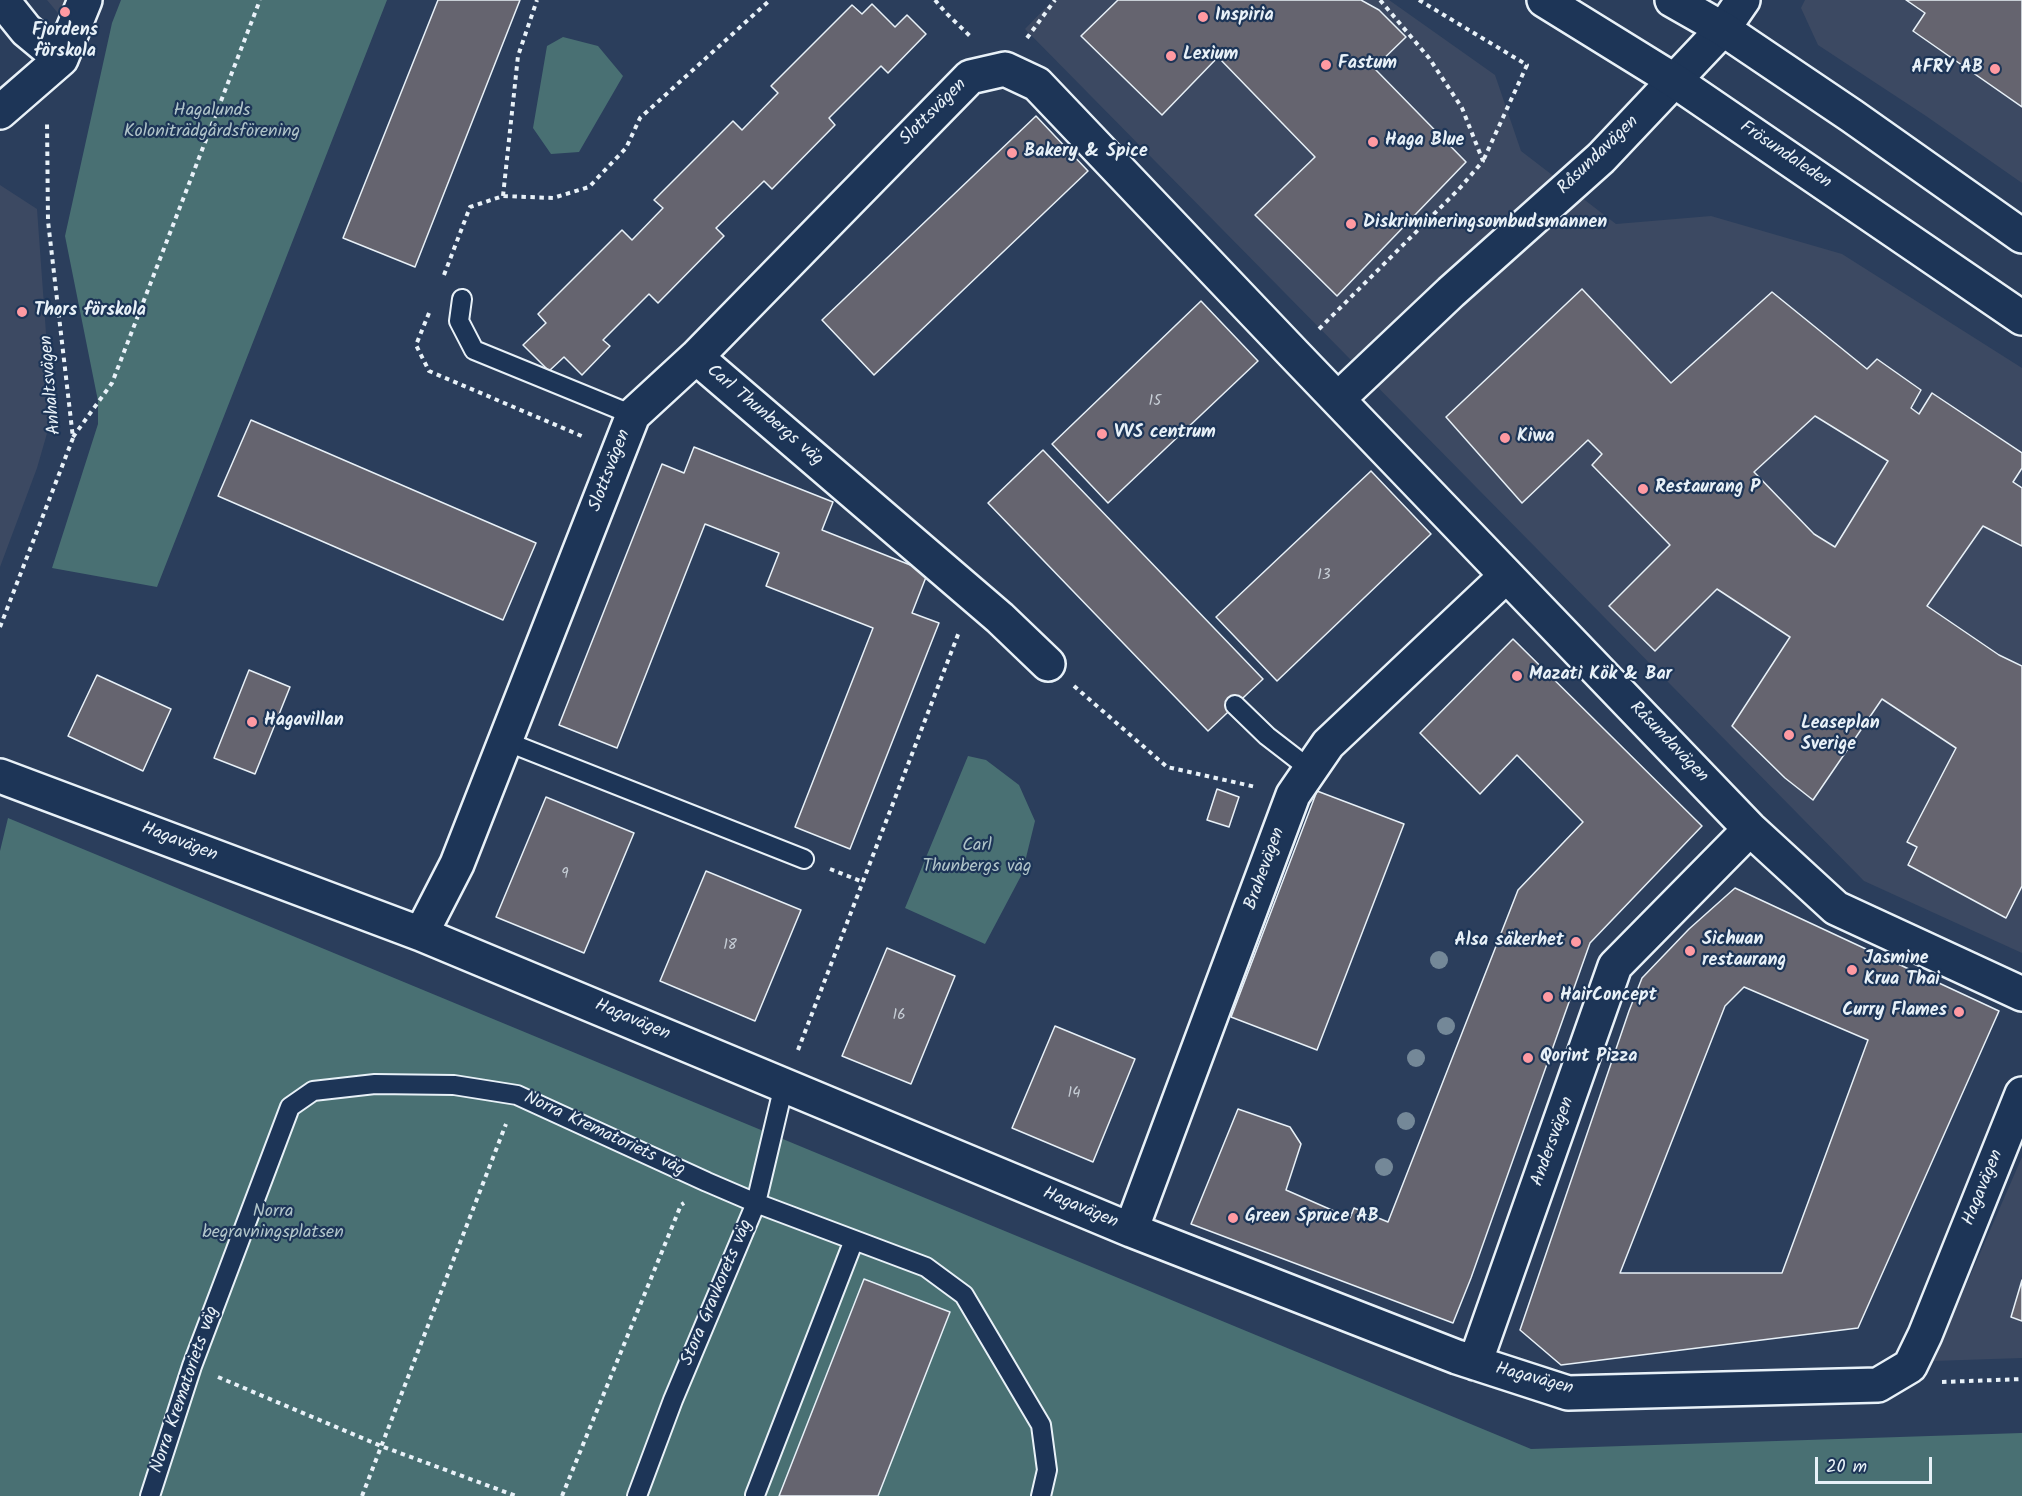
<!DOCTYPE html>
<html>
<head>
<meta charset="utf-8">
<style>
  body { margin:0 }
  #map { position:relative; width:2022px; height:1496px; overflow:hidden; background:#2b3e5c; font-family:Kalam,sans-serif }
  canvas { display:block }
  .scale { position:absolute; left:1815px; top:1457px; width:117px; height:27px; box-sizing:border-box; border:3px solid #e8f1f8; border-top:0; padding-left:8px; font-size:18px; line-height:21px; white-space:nowrap; color:#e8f1f8; -webkit-text-stroke:4px #1d3557; paint-order:stroke }
</style>
</head>
<body>
<div id="map">
<canvas width="2022" height="1496"></canvas>
<div class="scale">20 m</div>
</div>
<script>
const g = document.querySelector('canvas').getContext('2d');
g.lineJoin = 'round';
function fillPath(path, color) { g.fillStyle = color; g.fill(path, 'evenodd'); }
const shape = rows => new Path2D(rows.map(r => 'M' + r).join(''));
function trace(path, color, width, dash) { g.strokeStyle = color; g.lineWidth = width; g.lineCap = dash ? 'butt' : 'round'; g.setLineDash(dash || []); g.stroke(path); }
function label(font, color, halo, rows, align = 'center') {
  g.font = font + ' Kalam,sans-serif'; g.lineWidth = 4.5; g.setLineDash([]); g.textBaseline = 'middle'; g.strokeStyle = halo; g.fillStyle = color; for (const [text, x, y, turn = 0] of rows) {
    g.save(); g.translate(x, y); g.rotate((+turn || 0) * Math.PI / 180); g.textAlign = isNaN(turn) ? turn : align; if (halo) g.strokeText(text, 0, 0); g.fillText(text, 0, 0); g.restore();
  }
}
fillPath(shape([
  [47,0,77,0,68,25],
  [1053,0,1389,0,1495,75,1521,151,1616,224,1711,216,1842,254,2022,368,2022,953,1864,881,1025,29],
  [1805,0,2022,0,2022,183,1926,116,1818,45,1801,8],
  [0,185,37,209,52,416,37,468,0,567],
  [2022,1157,2022,1358,1933,1361]
]), '#3c4962');
fillPath(shape([
  [121,0,387,0,157,587,52,568,98,424,98,401,65,236,112,23],
  [563,37,598,46,623,76,579,152,551,154,533,128,547,46],
  [968,756,986,760,1019,785,1035,821,1022,874,985,944,905,908],
  [8,818,1531,1449,2022,1433,2022,1496,0,1496,0,851]
]), '#497073');
const building = shape([
  [438,0,520,0,415,267,343,238,438,0],
  [1118,0,1361,0,1379,10,1406,37,1374,68,1466,162,1337,296,1255,215,1315,157,1218,57,1162,115,1081,36,1118,0],
  [1906,0,2022,0,2022,107,1913,31,1925,13,1906,0],
  [872,4,895,27,907,15,926,34,888,73,881,66,829,118,835,125,772,189,764,181,716,228,724,236,658,303,649,294,603,340,610,346,582,375,564,357,549,371,523,345,546,323,538,314,622,230,632,240,663,208,654,200,733,121,742,130,778,93,771,86,852,5,862,14,872,4],
  [1036,116,1088,171,874,375,822,320,1036,116],
  [1582,289,1671,383,1772,292,1867,369,1877,359,1921,390,1911,408,1919,414,1932,393,2022,453,2022,468,2013,482,2022,488,2022,546,1983,526,1927,606,1999,655,2022,666,2022,886,2006,918,1908,865,1917,847,1907,842,1956,748,1882,699,1813,800,1785,778,1732,726,1790,637,1717,589,1655,651,1609,606,1670,545,1592,465,1602,454,1588,440,1522,503,1446,417,1582,289],
  [1815,416,1888,461,1835,547,1814,534,1754,472,1815,416],
  [1201,301,1258,361,1108,503,1052,444,1201,301],
  [251,420,536,543,503,620,218,496,251,420],
  [694,447,833,502,822,530,928,572,912,613,939,623,850,849,795,827,873,628,766,586,779,553,705,524,617,748,559,725,662,464,684,473,694,447],
  [1043,450,1263,679,1208,731,988,503,1043,450],
  [1371,471,1431,534,1277,681,1216,617,1371,471],
  [1513,639,1702,826,1590,943,1471,1278,1453,1323,1191,1224,1238,1109,1290,1127,1301,1144,1286,1190,1350,1218,1354,1208,1388,1222,1518,890,1583,822,1517,755,1480,794,1420,733,1513,639],
  [249,670,290,687,255,774,214,758,249,670],
  [97,675,171,709,143,771,68,736,97,675],
  [1217,789,1239,797,1229,827,1207,820,1217,789],
  [1317,791,1404,824,1317,1050,1231,1017,1317,791],
  [546,797,634,833,584,953,496,917,546,797],
  [706,871,801,910,755,1021,660,981,706,871],
  [1735,888,1999,1011,1858,1328,1561,1365,1520,1330,1629,1011,1642,978,1689,929,1735,888],
  [1744,987,1868,1040,1782,1273,1620,1273,1725,1006,1744,987],
  [887,948,955,976,911,1084,842,1056,887,948],
  [1055,1026,1135,1059,1093,1162,1012,1128,1055,1026],
  [864,1279,950,1312,878,1496,779,1496,864,1279],
  [2022,1280,2022,1321,2011,1317,2022,1280]
]);
fillPath(building, '#65646f');
trace(building, '#e8f1f8', 1.5);
const service = shape([
  [462,299,459,321,474,350,633,415],
  [1235,705,1267,736,1311,770],
  [505,741,804,859],
  [755,1495,854,1240],
  [150,1496,192,1366,290,1107,313,1091,375,1084,454,1085,517,1095,707,1182,756,1203,926,1267,964,1295,1041,1425,1047,1470,1041,1496],
  [637,1496,673,1400,756,1203,784,1085]
]);
const minor = shape([
  [2,0,26,30,61,59],
  [0,112,61,59,85,0],
  [696,357,1000,618,1048,664],
  [1338,399,1451,292,1601,158,1723,29,1743,0],
  [0,776,421,934,1131,1230,1457,1357,1568,1393,1878,1385,1910,1366,1925,1335,2022,1094],
  [421,934,457,864,633,415,696,357,970,77,1005,69,1037,84,1294,354,1750,829,1836,908,2022,994],
  [1131,1230,1293,795,1328,744,1506,576],
  [1475,1363,1615,966,1750,829]
]);
const secondary = shape([
  [1544,0,1675,81,2022,318],
  [1672,0,1723,29,1852,116,2022,236]
]);
trace(service, '#e8f1f8', 22);
trace(minor, '#e8f1f8', 38);
trace(secondary, '#e8f1f8', 38);
trace(shape([
  [935,0,946,13,972,38],
  [1419,0,1527,65,1483,161],
  [1027,38,1055,0],
  [503,196,518,56,537,0],
  [444,275,470,207,503,196,553,198,589,187,626,148,640,118,770,0],
  [429,313,416,345,429,371,584,437],
  [1319,329,1459,189,1483,161,1462,108,1429,58,1380,0],
  [73,437,112,383,260,0],
  [0,627,73,438,48,221,47,120],
  [1074,686,1167,767,1256,787],
  [830,869,863,882],
  [798,1050,959,632],
  [218,1377,381,1446,516,1496],
  [1942,1382,2022,1379],
  [362,1496,506,1124],
  [562,1496,681,1205,684,1203]
]), '#e8f1f8', 4, [4.5, 4.5]);
trace(service, '#1d3557', 18);
trace(minor, '#1d3557', 33);
trace(secondary, '#1d3557', 33);
g.fillStyle = '#748898';
for (const [x, y] of [
  [1439,960],
  [1446,1026],
  [1416,1058],
  [1406,1121],
  [1384,1167]
]) { g.beginPath(); g.arc(x, y, 9, 0, 2 * Math.PI); g.fill(); }
for (const [x, y, r, color] of [
  [65,12,6,"#ff9aa2"],
  [1203,17,6,"#ff9aa2"],
  [1171,56,6,"#ff9aa2"],
  [1326,65,6,"#ff9aa2"],
  [1995,69,6,"#ff9aa2"],
  [1373,142,6,"#ff9aa2"],
  [1012,153,6,"#ff9aa2"],
  [1351,224,6,"#ff9aa2"],
  [22,312,6,"#ff9aa2"],
  [1102,434,6,"#ff9aa2"],
  [1505,438,6,"#ff9aa2"],
  [1643,489,6,"#ff9aa2"],
  [1517,676,6,"#ff9aa2"],
  [252,722,6,"#ff9aa2"],
  [1789,735,6,"#ff9aa2"],
  [1576,942,6,"#ff9aa2"],
  [1690,951,6,"#ff9aa2"],
  [1852,970,6,"#ff9aa2"],
  [1548,997,6,"#ff9aa2"],
  [1959,1012,6,"#ff9aa2"],
  [1528,1058,6,"#ff9aa2"],
  [1233,1218,6,"#ff9aa2"]
]) { const dot = new Path2D(); dot.arc(x, y, r, 0, 2 * Math.PI); g.fillStyle = color; g.fill(dot); trace(dot, '#1d3557', 2); }
label('15px', '#c7ced6', null, [
  ["15",1155,402],
  ["13",1324,576],
  ["9",565,875],
  ["18",730,946],
  ["16",899,1016],
  ["14",1074,1094]
]);
label('bold 18px', '#e8f1f8', '#1d3557', [
  ["Inspiria",1215,17],
  ["Fjordens",65,32,"center"],
  ["förskola",65,53,"center"],
  ["Lexium",1183,56],
  ["Fastum",1338,65],
  ["AFRY AB",1983,69,"right"],
  ["Haga Blue",1385,142],
  ["Bakery & Spice",1024,153],
  ["Diskrimineringsombudsmannen",1363,224],
  ["Thors förskola",34,312],
  ["VVS centrum",1114,434],
  ["Kiwa",1517,438],
  ["Restaurang P",1655,489],
  ["Mazati Kök & Bar",1529,676],
  ["Hagavillan",264,722],
  ["Leaseplan",1801,725],
  ["Sverige",1801,746],
  ["Sichuan",1702,941],
  ["restaurang",1702,962],
  ["Alsa säkerhet",1564,942,"right"],
  ["Jasmine",1864,960],
  ["Krua Thai",1864,981],
  ["HairConcept",1560,997],
  ["Curry Flames",1947,1012,"right"],
  ["Qorint Pizza",1540,1058],
  ["Green Spruce AB",1245,1218]
], 'left');
label('18px', '#b0c4c9', '#1d3557', [
  ["Hagalunds",212,112],
  ["Koloniträdgårdsförening",212,133],
  ["Carl",977,847],
  ["Thunbergs väg",977,868],
  ["Norra",273,1213],
  ["begravningsplatsen",273,1234]
]);
label('18px', '#e8f1f8', '#1d3557', [
  ["Slottsvägen",934,113,-45],
  ["Råsundavägen",1599,156,-44],
  ["Frösundaleden",1785,156,34],
  ["Anhaltsvägen",52,385,-95],
  ["Carl Thunbergs väg",764,416,40],
  ["Slottsvägen",611,471,-69],
  ["Råsundavägen",1668,743,46],
  ["Hagavägen",179,843,21],
  ["Brahevägen",1266,869,-70],
  ["Hagavägen",632,1021,23],
  ["Norra Krematoriets väg",604,1135,25],
  ["Andersvägen",1554,1142,-70],
  ["Hagavägen",1984,1188,-68],
  ["Hagavägen",1080,1209,23],
  ["Stora Gravkorets väg",718,1293,-67],
  ["Hagavägen",1534,1380,15],
  ["Norra Krematoriets väg",186,1390,-71]
]);
</script>
</body>
</html>
